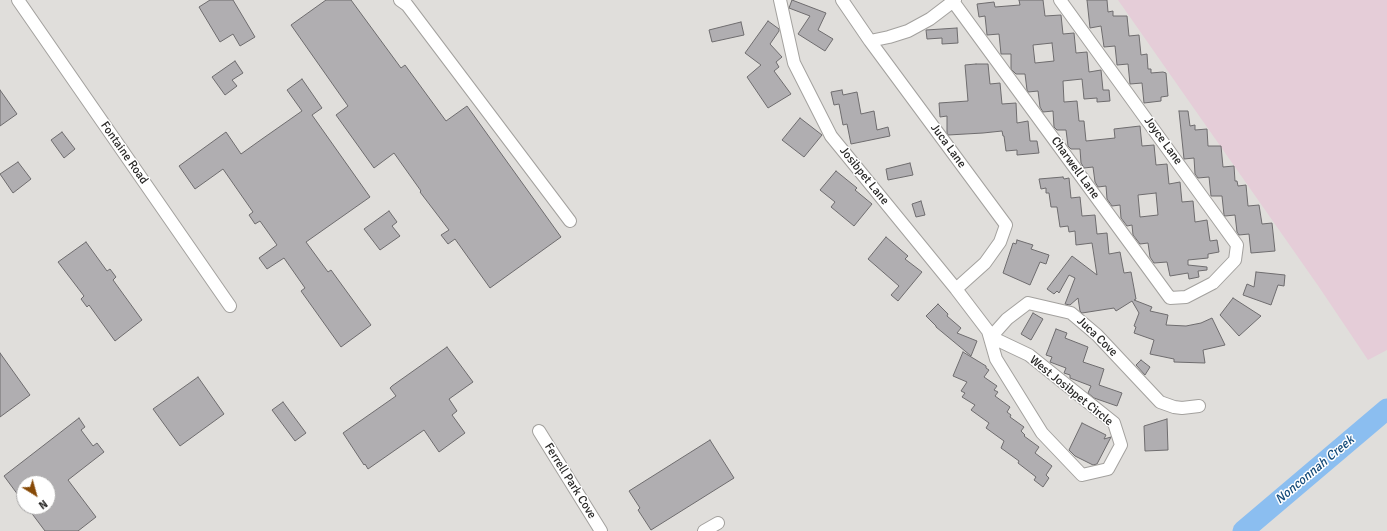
<!DOCTYPE html>
<html>
<head>
<meta charset="utf-8">
<style>
  body { margin:0 }
  #map { position:relative; width:1387px; height:531px; overflow:hidden; background:#e0dedb; font-family:Signika,sans-serif }
  canvas { display:block }
  .north { position:absolute; left:16px; top:475px; width:40px; height:40px; box-sizing:border-box; background:#fff; border:1px solid #aaa9a9; border-radius:50%; rotate:143deg; font-size:11px; font-weight:700; line-height:16px; text-align:center; color:#2a2928 }
  .north::after { content:''; display:block; margin:auto; width:14px; height:18px; background:#874a07; clip-path:polygon(50% 0,100% 100%,50% 72%,0 100%) }
</style>
</head>
<body>
<div id="map">
<canvas width="1387" height="531"></canvas>
<div class="north">N</div>
</div>
<script>
const g = document.querySelector('canvas').getContext('2d');
g.lineJoin = 'round';
function fillPath(path, color) { g.fillStyle = color; g.fill(path, 'evenodd'); }
const shape = rows => new Path2D(rows.map(r => 'M' + r).join(''));
function trace(path, color, width, dash) { g.strokeStyle = color; g.lineWidth = width; g.lineCap = dash ? 'butt' : 'round'; g.setLineDash(dash || []); g.stroke(path); }
function label(font, color, halo, rows, align = 'center') {
  g.font = font + ' Signika,sans-serif'; g.lineWidth = 3; g.setLineDash([]); g.textBaseline = 'middle'; g.strokeStyle = halo; g.fillStyle = color; for (const [text, x, y, turn = 0] of rows) {
    g.save(); g.translate(x, y); g.rotate((+turn || 0) * Math.PI / 180); g.textAlign = isNaN(turn) ? turn : align; if (halo) g.strokeText(text, 0, 0); g.fillText(text, 0, 0); g.restore();
  }
}
fillPath(shape([
  [1118,0,1387,0,1387,350,1368,360,1319,287]
]), '#e5cdd8');
trace(shape([
  [1243,531,1387,409]
]), '#8bbef0', 21);
const building = shape([
  [210,0,233,0,255,37,240,46,233,34,220,42,199,7,210,0],
  [326,0,351,0,401,68,405,65,446,121,467,106,561,237,490,288,455,239,448,244,441,235,449,230,420,192,421,191,394,153,374,168,336,115,348,106,291,25,326,0],
  [792,0,826,13,818,30,833,39,825,51,798,34,810,16,789,8,792,0],
  [1019,0,1043,0,1045,16,1061,15,1063,34,1074,33,1076,53,1087,52,1089,72,1101,70,1103,90,1109,90,1110,101,1097,102,1097,98,1084,99,1082,79,1063,81,1064,102,1077,101,1079,121,1084,121,1086,141,1115,138,1114,129,1140,126,1142,146,1154,145,1156,165,1167,164,1169,184,1180,182,1182,202,1193,201,1195,222,1207,220,1210,241,1217,240,1219,252,1208,254,1208,258,1188,260,1188,265,1207,267,1207,270,1198,271,1199,277,1189,279,1188,273,1170,276,1167,262,1154,263,1150,257,1148,243,1140,244,1133,235,1132,225,1127,226,1121,218,1120,205,1112,206,1107,199,1106,186,1098,187,1095,182,1093,167,1084,168,1081,163,1080,149,1071,149,1068,146,1066,130,1057,130,1054,127,1053,111,1043,112,1040,107,1038,91,1028,92,1027,90,1025,74,1016,74,1011,69,1011,54,1001,54,999,34,987,35,985,16,979,17,977,4,994,2,995,7,1020,5,1019,0],
  [1052,43,1054,61,1035,63,1033,45,1052,43],
  [1156,193,1158,215,1140,217,1138,195,1156,193],
  [1087,0,1107,0,1108,12,1113,11,1113,16,1127,16,1129,36,1139,35,1141,55,1147,54,1148,69,1151,69,1151,73,1163,72,1166,73,1168,96,1161,97,1161,101,1144,103,1142,83,1130,84,1128,64,1117,65,1115,46,1104,47,1101,26,1090,28,1087,0],
  [768,21,779,29,779,31,770,44,782,57,776,62,779,67,774,71,791,94,768,108,747,77,761,65,745,53,768,21],
  [741,22,744,35,712,42,709,30,741,22],
  [957,28,958,43,942,44,942,38,927,39,926,30,957,28],
  [235,61,243,73,232,80,237,86,225,95,212,77,235,61],
  [976,64,988,64,990,84,1000,83,1002,104,1016,103,1017,123,1028,121,1030,141,1037,141,1039,153,1017,155,1017,150,1006,151,1004,136,1003,136,1002,131,983,133,948,135,947,133,947,116,940,117,939,103,968,101,965,65,976,64],
  [302,79,322,108,312,115,370,197,306,242,328,272,331,270,371,325,341,347,301,291,305,288,284,258,267,269,259,258,277,245,260,221,255,224,249,215,253,212,223,169,195,189,179,166,226,132,241,154,262,139,302,111,287,90,302,79],
  [0,90,17,114,0,126,0,90],
  [842,90,843,95,857,92,861,114,874,111,877,130,888,127,890,136,851,144,847,124,843,125,839,104,834,105,831,92,842,90],
  [1179,111,1188,111,1190,126,1195,125,1195,130,1207,129,1208,146,1221,146,1223,167,1234,166,1235,181,1237,181,1238,186,1246,185,1248,206,1259,205,1262,224,1272,223,1275,251,1251,253,1249,234,1239,235,1237,232,1235,215,1225,216,1224,215,1222,196,1211,196,1209,177,1198,178,1195,174,1194,158,1184,159,1179,111],
  [800,118,822,135,804,157,782,140,800,118],
  [62,132,75,149,64,158,51,140,62,132],
  [18,162,31,179,13,193,0,174,18,162],
  [910,163,913,175,888,180,886,169,910,163],
  [836,171,857,188,855,190,872,204,854,226,831,207,835,202,820,190,836,171],
  [1063,177,1064,179,1069,178,1071,198,1080,197,1082,216,1095,215,1097,234,1107,233,1109,254,1120,252,1124,273,1131,272,1136,299,1134,300,1152,307,1150,311,1168,315,1166,325,1186,326,1201,323,1212,318,1225,345,1203,350,1205,363,1174,362,1174,359,1150,354,1154,340,1134,333,1136,327,1134,326,1139,313,1132,301,1116,311,1114,308,1082,313,1080,311,1078,298,1070,305,1065,304,1075,278,1069,275,1059,293,1057,291,1054,294,1047,289,1072,256,1097,275,1092,243,1076,245,1075,231,1069,232,1068,226,1060,227,1057,207,1051,207,1049,193,1046,193,1046,188,1041,189,1039,179,1063,177],
  [921,201,925,215,916,217,912,204,921,201],
  [389,211,397,222,392,226,400,236,380,250,364,229,389,211],
  [886,237,908,256,905,259,922,272,898,301,891,295,899,286,868,259,886,237],
  [1017,240,1033,245,1031,249,1049,255,1046,264,1040,262,1030,285,1003,273,1013,243,1016,244,1017,240],
  [86,242,107,271,110,269,116,277,113,280,142,320,115,341,89,305,87,307,81,299,84,296,58,262,86,242],
  [1256,272,1285,275,1284,286,1278,285,1271,305,1243,295,1247,284,1254,287,1256,272],
  [1233,298,1261,316,1239,336,1220,315,1233,298],
  [938,304,948,314,947,316,961,328,957,333,977,341,971,356,936,327,936,326,926,316,938,304],
  [1033,313,1043,319,1031,340,1021,334,1033,313],
  [1056,329,1067,333,1065,338,1088,347,1083,362,1104,369,1099,385,1122,393,1117,406,1094,398,1088,393,1091,386,1070,378,1070,375,1064,373,1066,368,1050,362,1052,357,1046,355,1056,329],
  [447,347,473,382,449,399,457,411,452,415,465,433,439,452,424,430,368,469,365,464,364,465,343,433,396,396,390,388,392,386,447,347],
  [963,352,986,366,986,368,989,370,984,377,997,386,994,390,998,392,995,396,1010,407,1007,412,1011,415,1010,417,1024,427,1021,431,1025,435,1024,436,1039,447,1035,453,1052,466,1046,475,1049,478,1043,487,1034,480,1036,477,1018,463,1019,461,1001,448,1004,441,986,428,989,423,971,410,975,405,962,397,965,393,961,391,967,382,953,376,963,352],
  [0,353,30,395,0,417,0,353],
  [1141,360,1150,367,1145,375,1136,365,1141,360],
  [198,377,224,414,180,446,153,409,198,377],
  [283,402,306,433,295,441,272,410,283,402],
  [79,418,85,427,81,430,93,446,97,443,104,452,68,480,96,517,78,531,45,531,27,507,48,507,48,483,24,483,24,503,4,476,79,418],
  [1167,419,1168,450,1145,451,1144,426,1167,419],
  [1082,423,1106,435,1104,439,1111,437,1097,464,1093,465,1075,456,1069,450,1082,423],
  [710,440,734,478,651,530,638,510,640,508,629,491,710,440]
]);
fillPath(building, '#b0aeb1');
trace(building, '#6e6c6e', 1);
const street = shape([
  [18,0,230,306],
  [400,0,407,5,570,221],
  [780,0,794,63,831,136,956,289,988,331,991,337,1029,355,1114,423,1121,445,1108,469,1082,475,1042,433,996,359,988,331],
  [842,0,870,41,1006,225,1000,242,985,263,956,289],
  [952,0,1170,298,1186,297,1213,283,1235,260,1237,245,1060,0],
  [870,41,889,37,908,31,930,19,955,0],
  [991,337,1007,319,1028,303,1071,313,1097,335,1160,402,1174,407,1182,408,1199,406],
  [539,431,601,531],
  [704,531,718,523]
]);
trace(street, '#a3a19e', 14);
trace(street, '#fff', 12);
label('12px', '#2a2928', '#fff', [
  ["Joyce Lane",1163,141,54],
  ["Juca Lane",948,146,54],
  ["Fontaine Road",124,153,55],
  ["Charwell Lane",1075,168,54],
  ["Josibpet Lane",864,176,51],
  ["Juca Cove",1097,337,44],
  ["West Josibpet Circle",1071,391,39],
  ["Ferrell Park Cove",570,481,58]
]);
label('italic 13px', '#164c7b', '#fff', [
  ["Nonconnah Creek",1315,470,-40]
]);
</script>
</body>
</html>
